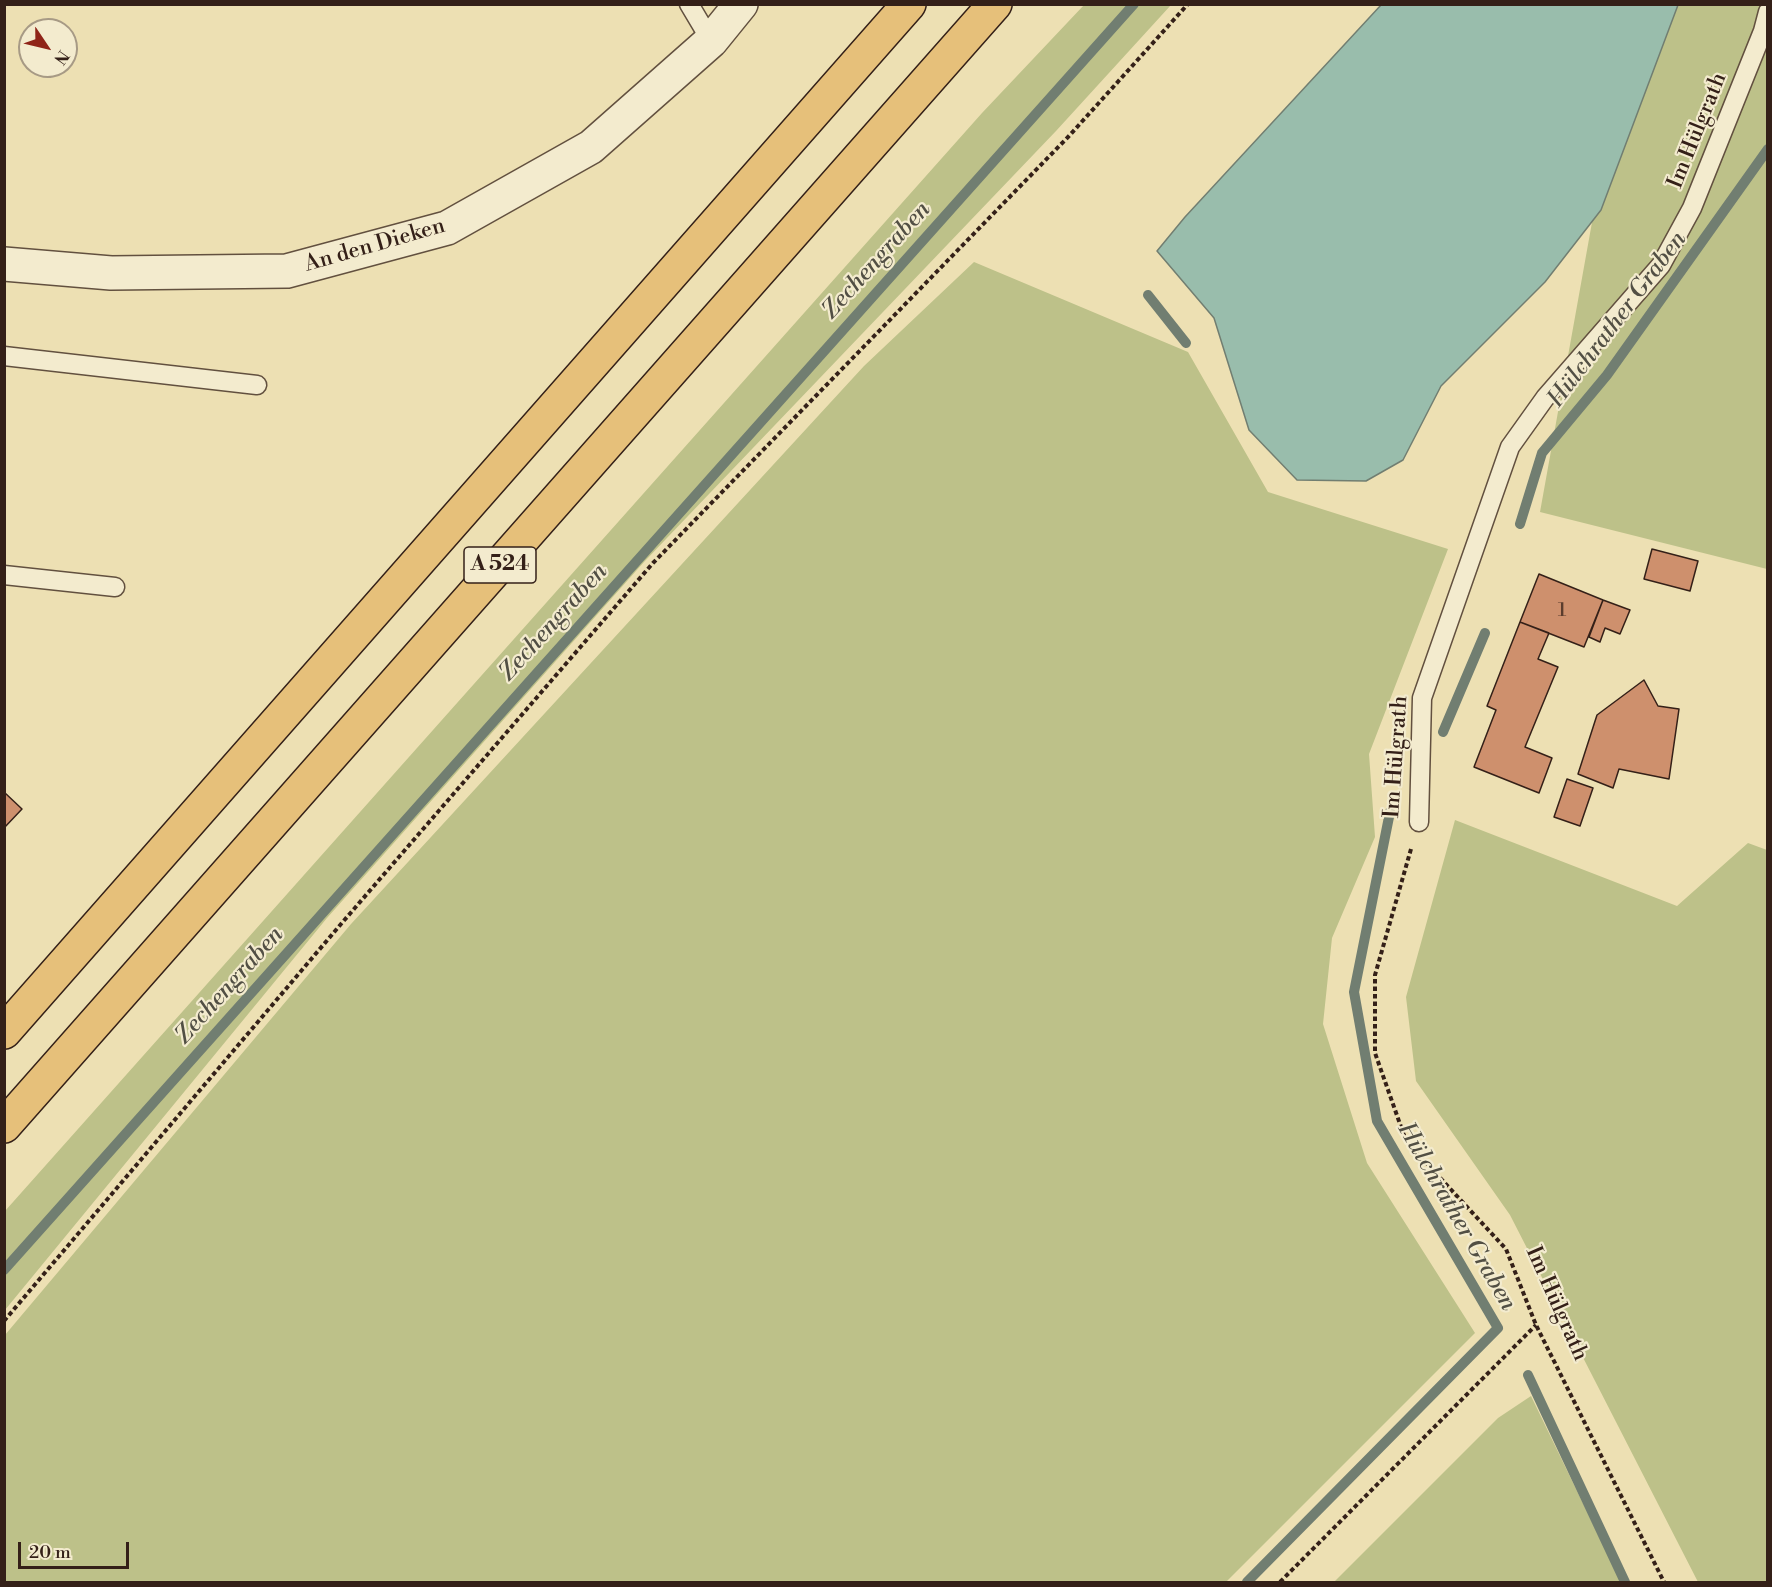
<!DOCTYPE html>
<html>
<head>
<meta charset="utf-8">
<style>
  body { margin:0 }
  #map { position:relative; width:1772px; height:1587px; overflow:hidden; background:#ede0b3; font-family:"Libre Bodoni",serif }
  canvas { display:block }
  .frame { position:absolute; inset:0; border:6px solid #342018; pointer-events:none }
  .north { position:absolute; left:18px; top:18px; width:60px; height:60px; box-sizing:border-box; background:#f3ebce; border:2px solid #a79a85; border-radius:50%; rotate:125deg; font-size:16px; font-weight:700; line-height:24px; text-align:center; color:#342018 }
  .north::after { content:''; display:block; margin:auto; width:21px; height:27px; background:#8f2418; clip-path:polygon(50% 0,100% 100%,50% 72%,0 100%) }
  .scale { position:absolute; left:18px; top:1542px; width:111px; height:27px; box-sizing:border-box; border:3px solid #342018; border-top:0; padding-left:8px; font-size:18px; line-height:21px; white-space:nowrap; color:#342018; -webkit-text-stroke:4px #f3ebce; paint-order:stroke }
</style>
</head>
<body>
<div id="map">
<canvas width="1772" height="1587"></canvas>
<div class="frame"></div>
<div class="north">N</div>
<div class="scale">20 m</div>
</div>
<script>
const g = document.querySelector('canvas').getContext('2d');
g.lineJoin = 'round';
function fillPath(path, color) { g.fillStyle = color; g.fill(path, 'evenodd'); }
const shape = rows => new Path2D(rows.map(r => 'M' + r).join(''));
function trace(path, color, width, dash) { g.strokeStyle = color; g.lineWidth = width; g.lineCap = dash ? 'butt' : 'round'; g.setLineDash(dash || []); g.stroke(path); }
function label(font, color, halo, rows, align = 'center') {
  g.font = font + ' "Libre Bodoni",serif'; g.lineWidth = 4.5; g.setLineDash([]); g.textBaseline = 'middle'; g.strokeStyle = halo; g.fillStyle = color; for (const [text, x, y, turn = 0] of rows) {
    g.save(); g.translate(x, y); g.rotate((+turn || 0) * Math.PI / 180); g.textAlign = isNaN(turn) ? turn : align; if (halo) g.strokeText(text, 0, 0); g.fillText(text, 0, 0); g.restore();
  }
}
fillPath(shape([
  [1084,5,1171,5,1056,131,644,562,327,918,5,1310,5,1211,982,113],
  [1631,5,1767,5,1767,569,1540,512],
  [974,262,1188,352,1268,492,1448,549,1369,754,1375,837,1332,938,1323,1024,1367,1163,1475,1333,1226,1582,5,1582,5,1335,351,924,864,366],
  [1455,820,1677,906,1748,843,1767,850,1767,1582,1698,1582,1510,1215,1416,1081,1406,997],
  [1531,1396,1621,1582,1334,1582,1498,1418]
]), '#bdc189');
const water = shape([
  [1381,5,1678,5,1601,210,1545,282,1441,386,1403,460,1366,481,1297,480,1249,430,1214,318,1157,251,1185,217,1381,5]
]);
fillPath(water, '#99bdac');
trace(water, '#717e71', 1.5);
trace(shape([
  [1148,295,1186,343],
  [1520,524,1542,453,1607,375,1768,149],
  [1443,732,1485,633],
  [4,1270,1134,4],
  [1528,1375,1625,1582],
  [1247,1582,1498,1328,1377,1121,1354,992,1390,812]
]), '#717e71', 10);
const building = shape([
  [1652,549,1698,561,1690,591,1644,579,1652,549],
  [1539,574,1603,600,1584,647,1520,622,1539,574],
  [1603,600,1630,610,1620,634,1605,628,1600,642,1589,637,1603,600],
  [1520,622,1549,633,1538,659,1558,667,1525,747,1552,758,1539,793,1474,767,1496,710,1487,706,1520,622],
  [1644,680,1658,706,1679,709,1669,779,1619,769,1613,788,1578,774,1597,715,1644,680],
  [1567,779,1593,788,1580,826,1554,817,1567,779],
  [4,792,22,809,4,828,4,792]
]);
fillPath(building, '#ce906d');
trace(building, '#342018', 1.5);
const service = shape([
  [689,4,711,41],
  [4,356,257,385],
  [4,575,115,587],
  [1419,822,1422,698,1510,447,1545,398,1661,265,1692,208,1763,31,1768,12]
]);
const minor = shape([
  [4,264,111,273,287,271,447,228,591,147,711,41,741,4]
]);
const motorway = shape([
  [4,1032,909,4],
  [4,1126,995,4]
]);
trace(service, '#62503f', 21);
trace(minor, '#62503f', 36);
trace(motorway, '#342018', 36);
trace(shape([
  [1411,849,1375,975,1375,1053,1406,1141,1506,1249,1536,1325,1664,1582],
  [4,1321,341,924,653,563,1069,136,1188,4],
  [1280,1582,1536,1325]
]), '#342018', 4, [4.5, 3]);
trace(service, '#f3ebce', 18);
trace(minor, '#f3ebce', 33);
trace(motorway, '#e6c07a', 33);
label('20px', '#5a3c2d', null, [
  ["1",1562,611]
]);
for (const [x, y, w] of [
  [500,565,72]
]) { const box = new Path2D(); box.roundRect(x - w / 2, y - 18, w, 36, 4.5); g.fillStyle = '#f3ebce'; g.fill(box); trace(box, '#342018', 1.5); }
label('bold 21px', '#342018', null, [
  ["A 524",500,565]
]);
label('22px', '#342018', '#f3ebce', [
  ["Im Hülgrath",1698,131,-68],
  ["An den Dieken",375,246,-16],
  ["Im Hülgrath",1397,757,-86],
  ["Im Hülgrath",1556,1304,66]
]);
label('italic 24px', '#524f44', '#f3ebce', [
  ["Zechengraben",877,261,-48],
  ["Hülchrather Graben",1618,320,-53],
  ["Zechengraben",554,623,-48],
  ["Zechengraben",230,986,-48],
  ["Hülchrather Graben",1456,1217,60]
]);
</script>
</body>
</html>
